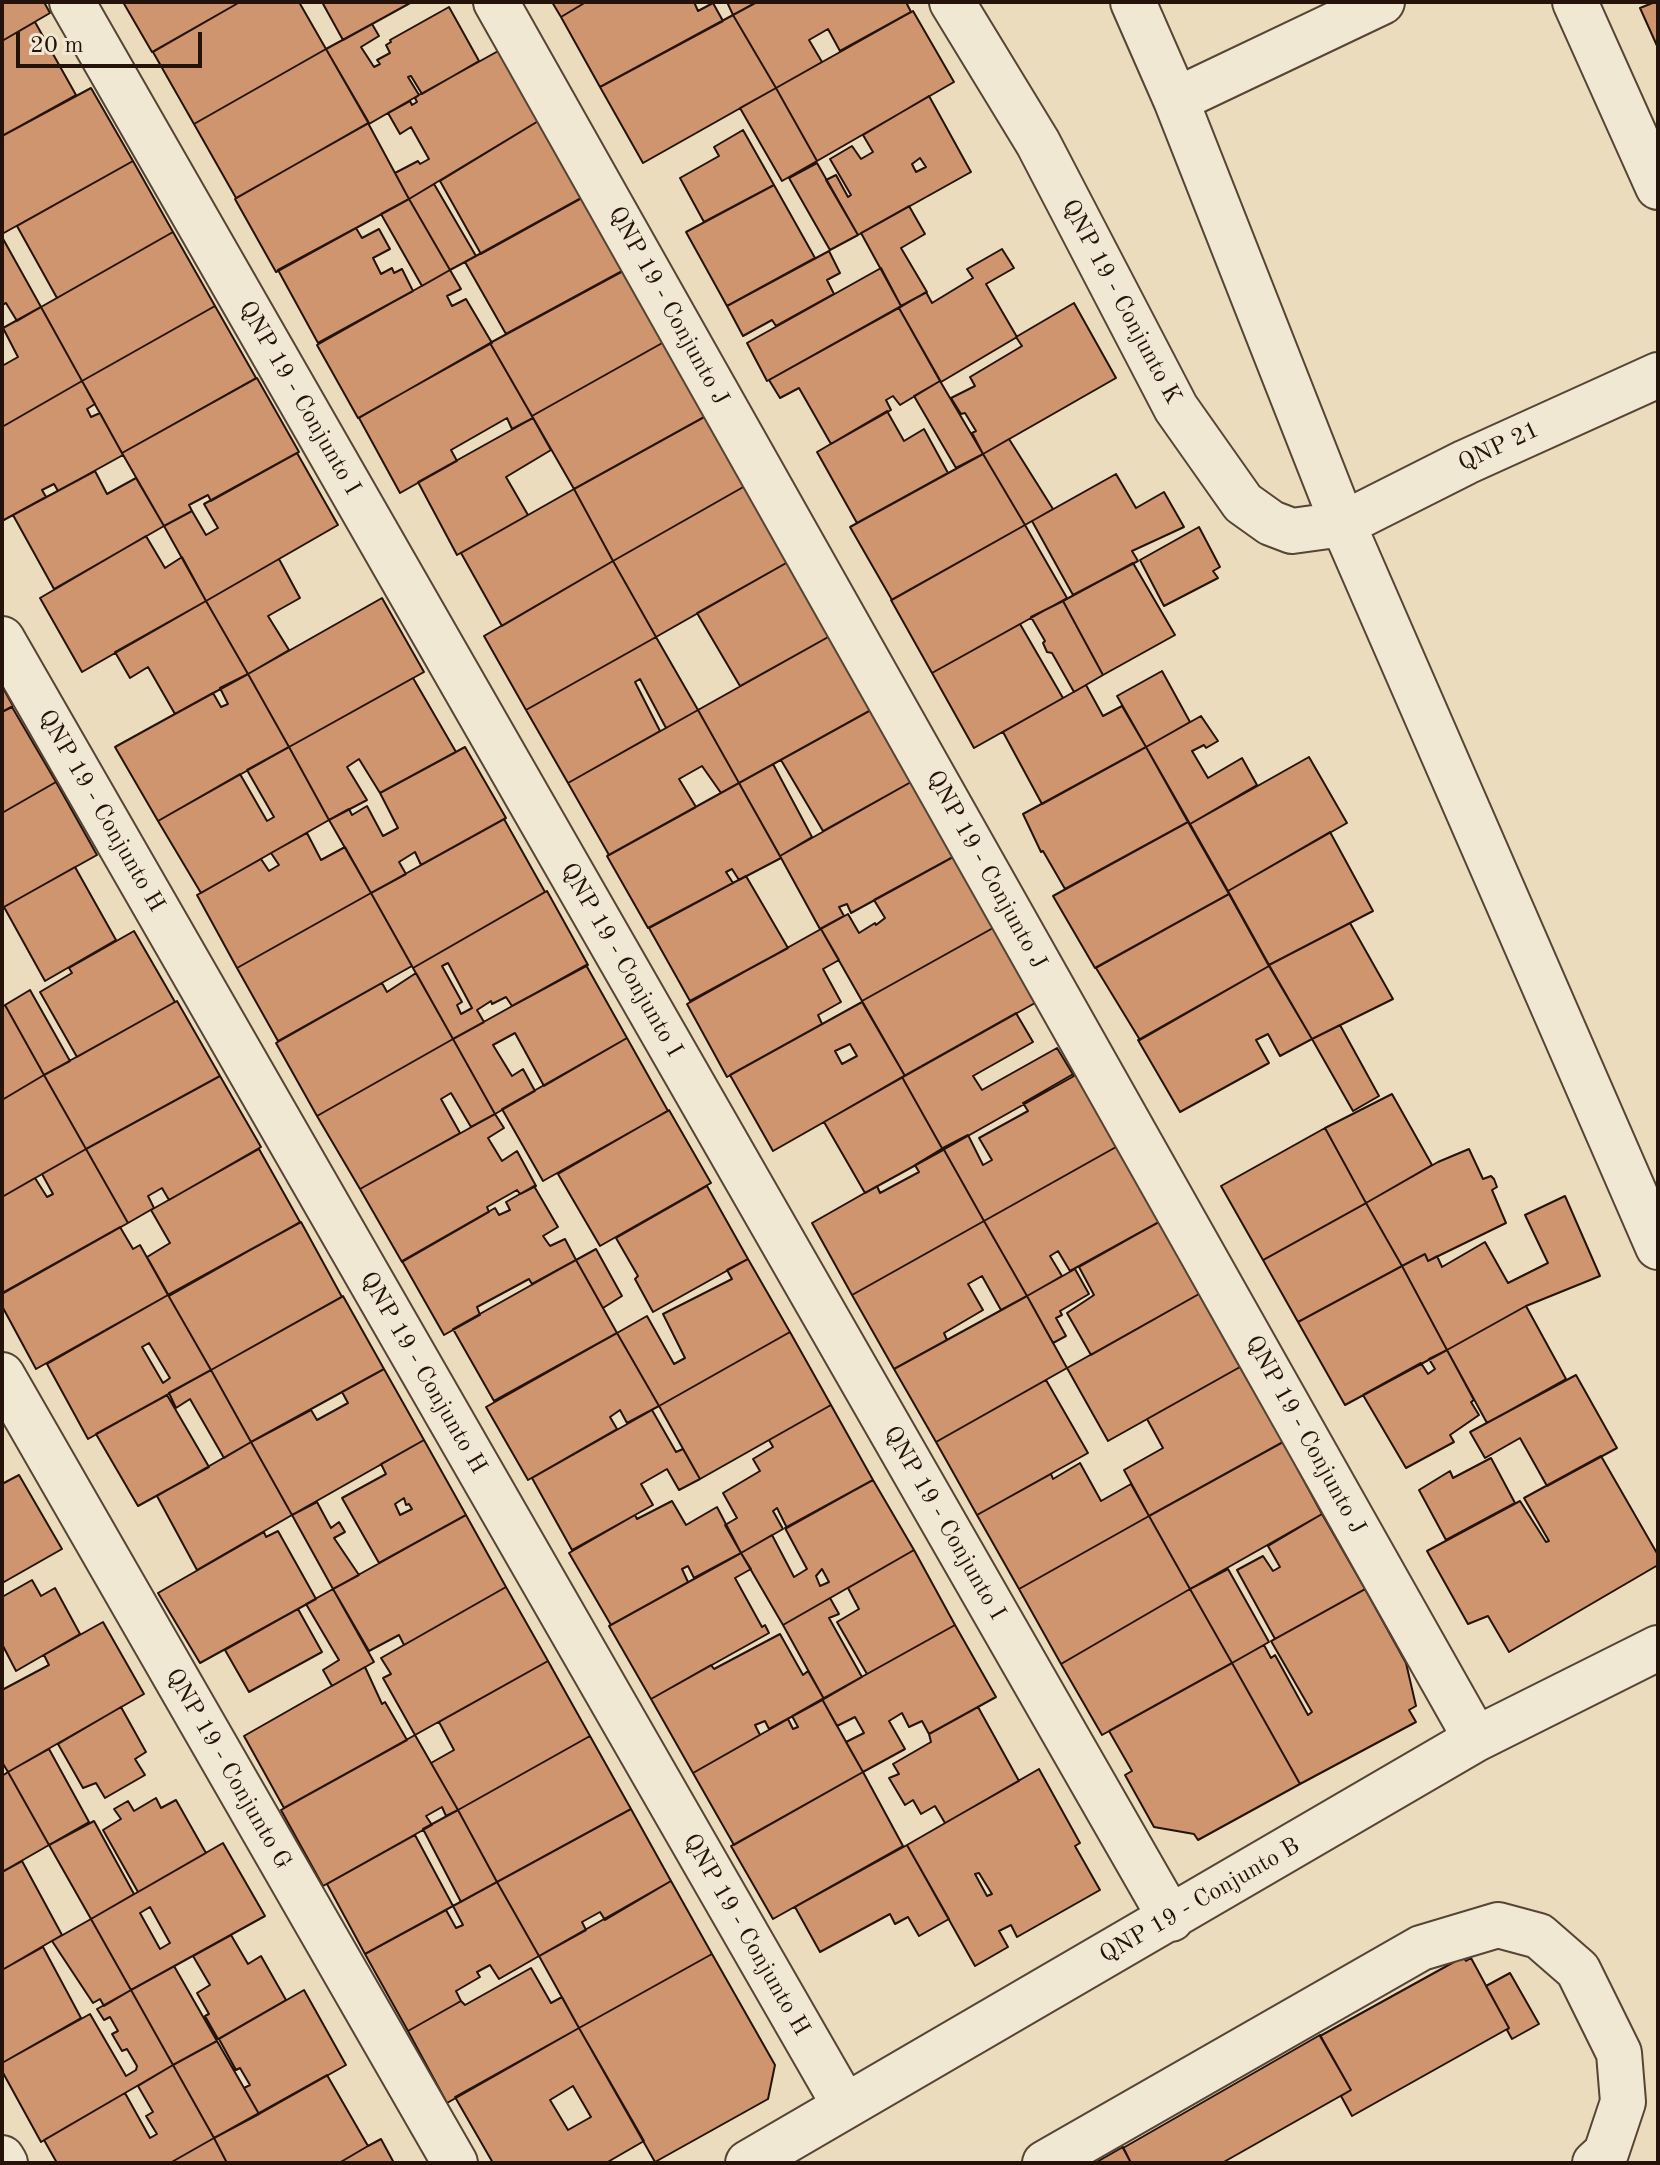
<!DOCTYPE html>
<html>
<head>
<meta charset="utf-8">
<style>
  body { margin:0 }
  #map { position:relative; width:1660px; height:2165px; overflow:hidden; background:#eadcbc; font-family:"Old Standard TT",serif }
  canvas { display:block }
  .frame { position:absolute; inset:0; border:4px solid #251208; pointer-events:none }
  .scale { position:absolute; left:16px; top:32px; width:186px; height:36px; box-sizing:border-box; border:4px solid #251208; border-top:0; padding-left:10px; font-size:24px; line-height:28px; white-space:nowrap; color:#251208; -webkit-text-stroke:6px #f1e8d3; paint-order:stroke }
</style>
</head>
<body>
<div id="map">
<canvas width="1660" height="2165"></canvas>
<div class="frame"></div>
<div class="scale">20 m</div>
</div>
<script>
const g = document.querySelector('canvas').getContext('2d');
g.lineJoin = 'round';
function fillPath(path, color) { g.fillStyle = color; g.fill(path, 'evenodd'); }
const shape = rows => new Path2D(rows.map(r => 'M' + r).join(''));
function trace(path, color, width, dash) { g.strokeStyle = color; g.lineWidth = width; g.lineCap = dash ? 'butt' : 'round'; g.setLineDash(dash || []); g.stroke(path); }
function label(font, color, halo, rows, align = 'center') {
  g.font = font + ' "Old Standard TT",serif'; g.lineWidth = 8; g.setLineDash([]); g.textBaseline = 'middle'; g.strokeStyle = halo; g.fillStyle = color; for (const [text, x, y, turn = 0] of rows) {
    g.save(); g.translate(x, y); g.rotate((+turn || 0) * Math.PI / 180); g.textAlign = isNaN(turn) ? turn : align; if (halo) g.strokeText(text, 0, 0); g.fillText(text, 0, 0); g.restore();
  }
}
const building = shape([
  [2,2,44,2,50,13,2,41,2,2],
  [123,2,240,2,152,52,123,2],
  [240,2,299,2,326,49,194,124,153,52,240,2],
  [322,2,412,2,343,40,322,2],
  [552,2,586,2,561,17,552,2],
  [586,2,694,2,698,11,713,3,723,21,600,87,561,17,586,2],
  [727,2,757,2,733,15,727,2],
  [757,2,906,2,911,12,840,51,828,29,809,40,822,62,776,88,733,15,757,2],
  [1655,2,1658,2,1658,48,1640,8,1655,2],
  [449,7,479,61,422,94,411,76,408,77,419,95,369,124,326,49,372,24,379,36,361,47,374,67,380,64,377,60,390,53,386,45,391,42,390,40,449,7],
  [913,11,954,82,817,161,776,88,913,11],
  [733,15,776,88,643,163,600,87,733,15],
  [35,22,76,95,2,136,2,41,35,22],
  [326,49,369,123,236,198,194,124,326,49],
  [500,50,540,120,409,199,395,173,418,161,420,164,429,159,411,127,400,134,388,113,410,101,412,105,417,102,415,98,419,95,500,50],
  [91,88,133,161,2,234,2,136,91,88],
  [776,88,817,161,782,181,740,108,776,88],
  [929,96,971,172,858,235,826,180,836,175,848,197,851,195,830,159,852,146,861,159,873,152,863,135,929,96],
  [920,158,926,167,916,172,912,164,920,158],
  [540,120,584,197,481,254,440,181,540,120],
  [368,123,409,199,276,272,235,199,368,123],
  [743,130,774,185,704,222,680,178,719,156,714,147,743,130],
  [133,161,173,232,57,298,17,226,133,161],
  [817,163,858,235,830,250,789,178,817,163],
  [434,184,476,256,450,270,409,199,434,184],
  [774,185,815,258,727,306,686,232,774,185],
  [583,197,624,270,506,334,465,262,583,197],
  [409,199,450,270,422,286,381,214,409,199],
  [909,206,925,234,901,248,927,292,901,306,861,233,909,206],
  [356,228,362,238,379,229,390,249,373,258,381,274,392,268,394,273,402,269,413,291,318,343,278,270,356,228],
  [173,232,215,306,82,381,41,307,173,232],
  [2,237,41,307,17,321,6,303,2,305,2,237],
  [1002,249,1014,268,986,284,1017,337,941,382,899,308,926,292,932,303,973,278,967,269,1002,249],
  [829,251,840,273,827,280,834,294,776,326,772,320,743,336,727,306,829,251],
  [881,268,901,306,767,381,747,343,881,268],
  [450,270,461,289,447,296,452,306,466,299,492,343,358,418,317,345,450,270],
  [625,270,664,342,532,416,490,343,625,270],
  [1074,303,1116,378,983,454,972,433,976,431,965,413,961,414,951,398,975,386,970,377,1022,346,1016,337,1074,303],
  [215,306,256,378,122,453,82,381,215,306],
  [41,307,82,381,2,427,2,366,18,357,3,328,41,307],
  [899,308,940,381,900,405,893,396,886,400,891,410,831,444,799,388,780,398,769,380,899,308],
  [664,342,706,416,574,489,532,416,664,342],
  [490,343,533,418,512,429,507,418,451,450,457,461,400,493,359,418,490,343],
  [257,378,299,452,211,501,208,495,189,505,192,511,164,526,122,453,257,378],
  [82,381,95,404,87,409,91,417,100,413,123,455,58,491,54,484,42,490,46,497,2,521,2,427,82,381],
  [940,381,983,454,956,468,914,396,940,381],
  [887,411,904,441,924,429,948,473,857,523,817,452,887,411],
  [706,416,745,486,613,561,574,489,706,416],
  [533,418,551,450,506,477,528,515,457,555,418,482,533,418],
  [1009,439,1053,509,1025,525,983,454,1009,439],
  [297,453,338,525,206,601,164,526,192,511,206,535,218,528,204,504,297,453],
  [983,454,1025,525,892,600,850,527,983,454],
  [95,471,107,494,136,478,164,526,54,589,13,515,95,471],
  [1116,474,1136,508,1164,492,1184,527,1132,551,1138,561,1073,595,1032,521,1116,474],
  [745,486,788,562,656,637,613,561,745,486],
  [574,489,613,561,502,626,461,553,574,489],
  [1025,525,1067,598,932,673,891,600,1025,525],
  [1199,527,1220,567,1213,571,1218,578,1164,606,1140,560,1199,527],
  [146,536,165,568,182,557,206,601,82,672,40,598,146,536],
  [279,559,300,598,268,616,289,650,248,674,206,601,279,559],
  [613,561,656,637,526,710,484,636,613,561],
  [788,562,830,636,740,686,697,613,788,562],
  [1133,563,1175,635,1103,675,1063,601,1133,563],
  [382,598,424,672,289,747,248,674,382,598],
  [206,601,248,674,175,714,148,667,130,678,115,652,206,601],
  [1063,601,1103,675,1074,692,1052,653,1047,652,1043,643,1045,641,1031,617,1063,601],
  [1020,624,1063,698,974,748,932,673,1020,624],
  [830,636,871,710,739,783,698,710,830,636],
  [656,637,698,710,666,728,640,679,635,682,660,731,568,783,526,710,656,637],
  [1162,671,1190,722,1146,747,1117,696,1162,671],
  [248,674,289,747,158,821,115,747,213,693,221,707,228,704,220,688,248,674],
  [413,678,456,752,380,793,359,759,347,767,367,800,329,820,289,747,413,678],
  [1086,685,1103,716,1122,706,1146,747,1042,804,1003,732,1086,685],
  [2,686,13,706,2,712,2,686],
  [12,707,56,782,2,813,2,712,12,707],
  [698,710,739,783,721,793,702,766,679,779,696,807,609,855,568,783,698,710],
  [871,710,911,782,823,831,781,760,871,710],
  [1201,716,1218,741,1206,748,1204,745,1192,751,1208,778,1242,758,1257,785,1190,824,1146,747,1201,716],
  [289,747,329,820,201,893,158,821,240,774,267,821,274,817,247,770,289,747],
  [465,747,506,818,421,865,415,852,399,862,406,874,371,893,329,820,349,809,352,815,367,806,383,836,398,828,380,793,465,747],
  [1146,747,1188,822,1065,889,1043,851,1041,852,1023,814,1146,747],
  [1309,757,1347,823,1228,891,1190,824,1309,757],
  [773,764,812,837,780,856,739,783,773,764],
  [56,782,97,855,2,908,2,813,56,782],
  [911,782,953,857,851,913,847,904,839,907,844,916,820,929,780,856,911,782],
  [739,783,781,858,739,880,732,869,726,872,733,883,648,928,607,856,739,783],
  [504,819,545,892,413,968,371,893,504,819],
  [1188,822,1229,894,1095,968,1053,896,1188,822],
  [1330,832,1373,911,1269,965,1228,891,1330,832],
  [307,833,321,860,345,847,371,893,237,968,197,895,261,859,269,871,279,865,271,853,307,833],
  [953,857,993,928,862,1001,821,929,848,914,859,933,875,923,876,925,885,918,874,900,953,857],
  [75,867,116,940,45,981,4,907,75,867],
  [746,876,788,948,690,1001,649,928,746,876],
  [547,891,588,965,512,1006,506,997,492,1004,491,1001,477,1010,484,1022,453,1039,413,968,547,891],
  [448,963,472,1008,461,1014,457,1005,462,1002,442,966,448,963],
  [371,893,412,966,278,1041,237,968,371,893],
  [1229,894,1269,966,1140,1040,1096,968,1229,894],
  [1350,923,1393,999,1312,1039,1269,965,1350,923],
  [993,928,1035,1003,905,1076,862,1001,993,928],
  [821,929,839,960,823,969,841,1002,818,1015,822,1024,727,1077,687,1004,821,929],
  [134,931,175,1002,77,1057,40,992,72,973,69,968,134,931],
  [586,965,627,1038,544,1086,515,1033,493,1045,512,1076,523,1069,535,1091,495,1114,453,1039,586,965],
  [1269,966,1312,1039,1280,1056,1268,1034,1256,1040,1269,1063,1180,1112,1138,1040,1269,966],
  [416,973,453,1039,317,1116,276,1043,382,983,387,992,416,973],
  [30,990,70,1061,44,1075,5,1005,30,990],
  [177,1001,220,1076,86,1149,44,1075,177,1001],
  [862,1002,905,1076,773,1151,730,1075,862,1002],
  [850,1044,857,1056,842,1064,835,1051,850,1044],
  [5,1005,44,1075,2,1100,2,1007,5,1005],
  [1016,1013,1033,1042,973,1076,982,1090,1057,1048,1074,1076,943,1150,902,1077,1016,1013],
  [1340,1025,1379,1096,1353,1111,1312,1039,1340,1025],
  [627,1038,668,1111,543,1181,502,1109,627,1038],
  [453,1039,495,1114,471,1127,451,1093,441,1099,460,1133,360,1189,317,1116,453,1039],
  [1075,1073,1116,1147,984,1221,943,1148,968,1135,983,1165,992,1160,979,1138,1028,1111,1023,1103,1075,1073],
  [44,1075,86,1149,2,1197,2,1100,44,1075],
  [220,1076,261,1147,169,1200,162,1188,148,1196,154,1208,128,1223,86,1149,220,1076],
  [902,1077,943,1150,865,1193,824,1122,902,1077],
  [1392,1094,1432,1165,1366,1203,1325,1128,1392,1094],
  [669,1110,711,1183,600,1246,558,1174,669,1110],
  [495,1114,504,1128,488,1138,502,1161,517,1151,536,1186,520,1194,517,1190,487,1207,489,1212,402,1262,360,1189,495,1114],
  [1325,1128,1366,1203,1263,1260,1221,1186,1325,1128],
  [1116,1147,1159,1222,1070,1271,1058,1251,1050,1256,1062,1276,1027,1296,984,1221,1116,1147],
  [943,1148,984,1221,852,1295,812,1223,877,1186,880,1193,919,1172,915,1165,943,1148],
  [86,1149,128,1223,2,1294,2,1197,35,1178,47,1197,53,1194,42,1174,86,1149],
  [259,1149,300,1222,169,1296,147,1257,170,1243,151,1210,259,1149],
  [1469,1149,1483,1179,1491,1176,1494,1179,1497,1187,1492,1190,1506,1223,1428,1261,1425,1254,1402,1266,1366,1203,1438,1162,1469,1149],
  [534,1186,558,1227,543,1236,550,1246,565,1239,576,1260,532,1284,529,1279,477,1307,480,1315,444,1335,402,1261,495,1208,499,1215,510,1210,506,1202,534,1186],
  [707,1186,748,1259,653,1312,635,1279,638,1276,616,1238,707,1186],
  [1565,1196,1600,1276,1526,1306,1447,1350,1402,1266,1425,1254,1428,1261,1437,1256,1442,1267,1485,1242,1508,1283,1548,1263,1525,1215,1565,1196],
  [1366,1203,1402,1266,1298,1322,1263,1260,1366,1203],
  [984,1221,1027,1296,1001,1310,982,1276,968,1284,983,1310,944,1333,947,1340,894,1369,852,1295,984,1221],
  [301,1222,342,1297,211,1370,168,1295,301,1222],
  [1159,1222,1199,1294,1091,1355,1067,1313,1094,1295,1079,1267,1159,1222],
  [120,1227,133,1249,140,1245,168,1295,36,1369,2,1306,2,1293,120,1227],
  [596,1249,622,1296,603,1308,576,1260,596,1249],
  [748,1259,790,1332,659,1406,617,1333,647,1316,674,1364,685,1358,663,1314,732,1279,727,1270,748,1259],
  [576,1260,617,1333,494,1401,453,1329,576,1260],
  [1402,1266,1447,1350,1345,1405,1298,1322,1402,1266],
  [1075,1269,1089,1294,1060,1311,1062,1315,1056,1318,1066,1336,1053,1343,1027,1296,1075,1269],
  [1199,1294,1240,1367,1108,1441,1067,1368,1199,1294],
  [168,1295,211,1370,88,1439,47,1364,168,1295],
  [149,1343,170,1378,163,1383,142,1347,149,1343],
  [343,1296,384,1369,251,1442,211,1370,343,1296],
  [1027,1296,1067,1368,936,1442,894,1369,1027,1296],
  [1526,1306,1566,1379,1487,1423,1447,1350,1526,1306],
  [790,1332,831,1405,700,1479,659,1406,790,1332],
  [617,1333,659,1406,627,1423,620,1410,610,1417,617,1429,528,1480,486,1407,617,1333],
  [1447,1350,1474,1400,1471,1402,1479,1415,1450,1435,1454,1442,1406,1468,1363,1395,1421,1363,1428,1374,1435,1369,1429,1359,1447,1350],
  [1240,1367,1283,1442,1149,1516,1124,1470,1163,1448,1147,1419,1240,1367],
  [384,1369,424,1440,292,1515,251,1442,311,1410,317,1420,348,1403,342,1392,384,1369],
  [211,1370,251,1442,224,1458,190,1399,176,1408,169,1393,211,1370],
  [1576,1375,1617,1448,1547,1486,1520,1438,1485,1458,1470,1432,1576,1375],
  [1046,1380,1088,1453,977,1515,936,1442,1046,1380],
  [167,1395,209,1467,138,1506,96,1434,167,1395],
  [831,1405,873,1480,787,1528,777,1508,773,1511,783,1529,741,1553,725,1525,737,1518,723,1493,760,1471,753,1459,773,1447,769,1440,831,1405],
  [652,1410,676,1452,683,1449,700,1479,679,1490,667,1469,641,1484,653,1505,572,1550,532,1478,652,1410],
  [424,1440,466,1515,379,1563,342,1498,386,1474,381,1464,424,1440],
  [404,1498,406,1505,409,1504,412,1509,400,1515,395,1504,404,1498],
  [251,1442,292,1515,197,1570,157,1496,251,1442],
  [1283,1442,1322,1514,1190,1589,1149,1516,1283,1442],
  [1601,1456,1658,1555,1658,1565,1509,1652,1488,1616,1468,1624,1427,1551,1520,1501,1546,1542,1549,1541,1524,1498,1601,1456],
  [1491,1458,1515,1503,1446,1540,1419,1490,1450,1471,1453,1478,1491,1458],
  [1080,1463,1101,1501,1131,1484,1149,1516,1019,1589,977,1515,1051,1474,1053,1479,1080,1463],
  [19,1475,62,1549,4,1582,2,1579,2,1484,19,1475],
  [873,1480,914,1550,783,1625,741,1553,772,1535,794,1577,807,1569,785,1528,873,1480],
  [822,1569,829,1582,820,1586,816,1576,822,1569],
  [672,1501,686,1525,717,1507,741,1553,694,1578,688,1566,682,1569,688,1582,611,1625,569,1553,635,1515,637,1519,672,1501],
  [317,1502,331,1528,339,1522,345,1532,334,1538,359,1575,333,1589,292,1515,317,1502],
  [1322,1514,1365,1589,1275,1639,1237,1570,1263,1556,1273,1571,1280,1567,1268,1546,1322,1514],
  [466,1515,506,1587,404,1645,399,1635,369,1651,333,1589,466,1515],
  [1149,1516,1190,1589,1061,1664,1019,1589,1149,1516],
  [278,1531,316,1599,200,1663,158,1593,264,1532,266,1537,278,1531],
  [914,1550,955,1625,867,1674,837,1622,859,1609,848,1588,914,1550],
  [741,1553,751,1569,735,1578,762,1627,765,1625,769,1633,651,1699,609,1626,741,1553],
  [1228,1569,1269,1642,1232,1663,1190,1589,1228,1569],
  [32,1580,41,1596,55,1588,80,1634,16,1671,2,1644,2,1597,32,1580],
  [506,1587,548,1661,415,1735,383,1678,391,1674,381,1658,506,1587],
  [333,1589,374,1662,332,1686,323,1670,339,1660,306,1604,333,1589],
  [1190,1589,1232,1663,1102,1735,1061,1664,1190,1589],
  [1365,1589,1406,1663,1416,1706,1409,1710,1416,1722,1300,1784,1232,1663,1264,1645,1271,1658,1275,1655,1308,1715,1312,1712,1271,1641,1365,1589],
  [830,1598,839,1614,829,1618,862,1677,824,1699,783,1625,830,1598],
  [298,1609,322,1652,249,1692,225,1650,298,1609],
  [103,1622,144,1694,8,1772,2,1762,2,1690,49,1665,44,1655,103,1622],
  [955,1625,996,1697,929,1734,922,1721,909,1727,902,1713,889,1721,905,1749,863,1772,846,1742,864,1733,855,1717,837,1726,822,1699,955,1625],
  [780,1634,803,1675,808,1671,824,1699,769,1729,765,1721,755,1725,760,1735,693,1773,651,1699,711,1665,714,1669,780,1634],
  [548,1661,590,1736,458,1810,431,1763,454,1750,439,1722,548,1661],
  [1232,1663,1300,1784,1198,1840,1194,1834,1154,1827,1125,1775,1132,1771,1109,1731,1232,1663],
  [365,1667,382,1704,385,1702,407,1740,284,1808,244,1736,365,1667],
  [822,1699,863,1772,734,1845,693,1773,788,1719,793,1729,798,1727,792,1716,822,1699],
  [121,1707,146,1752,135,1759,145,1775,105,1798,96,1783,83,1788,58,1744,121,1707],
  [978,1707,1019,1781,945,1823,935,1806,921,1814,913,1800,905,1805,889,1778,899,1774,893,1764,931,1742,929,1734,978,1707],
  [415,1735,458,1810,446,1816,442,1807,426,1816,432,1825,323,1886,281,1810,415,1735],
  [590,1736,631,1809,497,1882,458,1810,590,1736],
  [49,1749,89,1822,49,1845,8,1772,49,1749],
  [1039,1769,1080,1843,1075,1846,1100,1890,1017,1937,1011,1925,999,1931,1008,1947,975,1966,907,1845,1039,1769],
  [979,1873,992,1894,987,1896,975,1874,979,1873],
  [8,1772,49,1845,2,1872,2,1776,8,1772],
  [863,1772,903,1846,773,1919,731,1846,863,1772],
  [156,1798,161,1808,176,1800,206,1853,138,1892,103,1830,121,1819,114,1809,128,1801,134,1811,156,1798],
  [631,1809,671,1881,605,1920,600,1912,582,1922,586,1930,539,1956,497,1882,631,1809],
  [458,1810,497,1882,461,1902,423,1829,458,1810],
  [94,1821,134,1894,91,1919,49,1845,94,1821],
  [415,1835,453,1906,365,1954,327,1884,415,1835],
  [223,1843,265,1916,131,1990,91,1919,223,1843],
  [150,1907,170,1943,160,1949,140,1913,150,1907],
  [907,1845,949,1919,919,1936,908,1917,895,1924,890,1914,820,1952,795,1907,907,1845],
  [22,1861,62,1935,2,1970,2,1872,22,1861],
  [671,1881,712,1954,579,2028,539,1956,671,1881],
  [497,1882,539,1956,499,1979,490,1965,477,1972,480,1977,456,1991,461,2001,408,2031,365,1954,446,1910,456,1928,463,1925,453,1906,497,1882],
  [91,1919,131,1990,104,2006,100,1999,93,2003,52,1941,91,1919],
  [231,1935,248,1964,261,1956,286,2000,218,2039,205,2016,209,2014,197,1993,210,1985,193,1956,231,1935],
  [43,1947,81,2018,2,2063,2,1970,43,1947],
  [712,1954,775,2065,768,2099,655,2162,579,2028,712,1954],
  [1463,1957,1466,1961,1471,1958,1509,2028,1352,2116,1341,2096,1351,2090,1320,2036,1463,1957],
  [174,1966,217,2041,173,2065,131,1990,174,1966],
  [531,1968,551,2003,562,1997,579,2028,447,2103,408,2031,461,2001,465,2005,531,1968],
  [1510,1973,1539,2024,1512,2039,1507,2030,1509,2028,1486,1986,1510,1973],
  [131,1990,173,2065,41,2142,2,2071,2,2063,90,2014,126,2076,136,2070,137,2066,127,2049,122,2051,112,2034,118,2031,110,2017,104,2020,97,2009,131,1990],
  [304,1990,346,2065,259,2114,244,2088,250,2085,240,2068,236,2070,219,2039,304,1990],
  [579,2028,644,2141,606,2163,493,2163,455,2097,579,2028],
  [573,2086,591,2117,568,2130,550,2100,573,2086],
  [1320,2035,1351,2090,1222,2163,1131,2163,1123,2148,1320,2035],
  [217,2041,259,2114,214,2138,173,2065,217,2041],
  [173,2065,214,2138,170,2163,57,2163,44,2140,125,2093,150,2138,157,2134,146,2116,153,2112,138,2086,173,2065],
  [327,2075,368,2146,339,2163,227,2163,214,2138,327,2075],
  [214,2138,227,2163,170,2163,214,2138],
  [381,2139,394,2163,339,2163,368,2146,381,2139],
  [1123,2147,1131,2163,1095,2163,1123,2147]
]);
fillPath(building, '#ce956e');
trace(building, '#251208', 2);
const minor = shape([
  [72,2,1171,1919],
  [496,2,1476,1739],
  [952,2,1038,143,1176,408,1243,503,1271,523,1292,531,1343,524,1466,462,1658,375],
  [1133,2,1176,100,1343,524,1658,1247],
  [1575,2,1658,187],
  [1176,100,1382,2],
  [2,639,845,2106],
  [2,1375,455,2163],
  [2,2158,5,2163],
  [748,2163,1476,1739,1658,1648],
  [1045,2163,1421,1948,1498,1925,1539,1936,1578,1970,1619,2053,1623,2102,1606,2153,1595,2163]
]);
trace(minor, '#564435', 48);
trace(minor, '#f1e8d3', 44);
label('24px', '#251208', '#f1e8d3', [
  ["QNP 19 - Conjunto K",1121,302,62],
  ["QNP 19 - Conjunto J",668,306,61],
  ["QNP 19 - Conjunto I",299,398,60],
  ["QNP 21",1499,447,-25],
  ["QNP 19 - Conjunto H",101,811,60],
  ["QNP 19 - Conjunto J",986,870,61],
  ["QNP 19 - Conjunto I",621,960,60],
  ["QNP 19 - Conjunto H",423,1373,60],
  ["QNP 19 - Conjunto J",1305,1435,61],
  ["QNP 19 - Conjunto I",944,1523,60],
  ["QNP 19 - Conjunto G",228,1769,60],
  ["QNP 19 - Conjunto B",1200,1901,-30],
  ["QNP 19 - Conjunto H",746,1935,60]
]);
</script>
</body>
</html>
